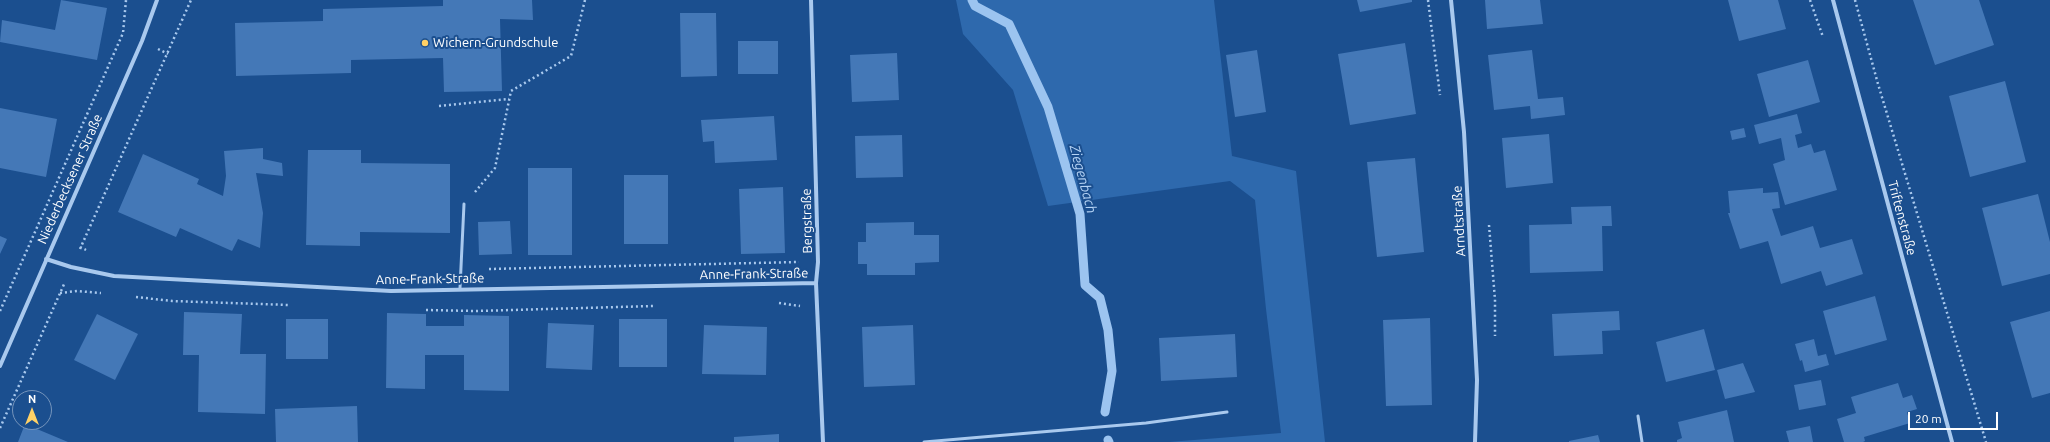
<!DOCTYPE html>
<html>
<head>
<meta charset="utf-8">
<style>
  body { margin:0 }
  #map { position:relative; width:2050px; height:442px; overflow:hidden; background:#1b4f8f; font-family:Ubuntu,sans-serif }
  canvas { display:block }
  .north { position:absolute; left:12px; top:390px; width:40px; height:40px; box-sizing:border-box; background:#1b4f8f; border:1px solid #7695bc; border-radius:50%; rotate:0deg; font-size:11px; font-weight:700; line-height:16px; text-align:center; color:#fff }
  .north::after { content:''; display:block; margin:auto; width:14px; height:18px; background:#ffd166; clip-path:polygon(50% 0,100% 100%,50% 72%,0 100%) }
  .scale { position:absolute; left:1908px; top:412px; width:90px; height:18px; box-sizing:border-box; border:2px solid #fff; border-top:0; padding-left:5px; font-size:12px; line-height:14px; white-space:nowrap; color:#fff; -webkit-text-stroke:3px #1b4f8f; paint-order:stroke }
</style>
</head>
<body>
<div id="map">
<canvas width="2050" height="442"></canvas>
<div class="north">N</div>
<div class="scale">20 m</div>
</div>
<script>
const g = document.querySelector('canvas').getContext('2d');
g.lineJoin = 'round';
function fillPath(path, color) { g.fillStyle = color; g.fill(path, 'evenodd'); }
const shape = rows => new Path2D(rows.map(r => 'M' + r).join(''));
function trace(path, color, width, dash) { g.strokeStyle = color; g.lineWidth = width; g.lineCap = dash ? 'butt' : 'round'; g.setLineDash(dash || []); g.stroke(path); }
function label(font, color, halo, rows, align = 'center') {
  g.font = font + ' Ubuntu,sans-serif'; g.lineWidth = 4; g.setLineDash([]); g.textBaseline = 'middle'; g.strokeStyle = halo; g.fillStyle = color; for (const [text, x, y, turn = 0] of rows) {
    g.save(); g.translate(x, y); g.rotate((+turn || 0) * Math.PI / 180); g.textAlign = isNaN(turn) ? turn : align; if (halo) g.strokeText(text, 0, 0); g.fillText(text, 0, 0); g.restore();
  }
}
fillPath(shape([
  [956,0,1214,0,1232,156,1296,171,1325,442,1169,442,1281,433,1266,309,1255,200,1230,181,1048,206,1013,90,963,34]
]), '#2e69ad');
trace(shape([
  [972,0,975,6,1009,24,1048,107,1080,214,1085,285,1100,298,1108,330,1112,371,1105,412],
  [1108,440,1109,442]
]), '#9cc4f0', 9);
fillPath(shape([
  [61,0,107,8,97,60,0,42,2,20,55,30],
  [443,0,532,0,533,20,500,19,502,91,444,92,443,58,351,60,351,73,236,76,235,23,323,21,323,9,443,6],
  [1357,0,1412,0,1412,2,1360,12],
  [1485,0,1540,0,1543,24,1487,29],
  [1728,0,1778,0,1786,29,1739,41],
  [1913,0,1979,0,1994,45,1935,65],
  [680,13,716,13,717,76,681,77],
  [738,41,778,41,778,74,738,74],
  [1405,43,1416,114,1350,125,1338,54],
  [1257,50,1266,112,1235,117,1226,55],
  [1532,50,1538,99,1563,97,1565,115,1531,119,1530,106,1494,110,1488,55],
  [897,53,899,100,852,102,850,55],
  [1808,60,1820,102,1769,117,1757,74],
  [2005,81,2026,162,1970,177,1949,96],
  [0,108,57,119,46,177,0,168],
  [1797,114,1802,133,1795,135,1798,148,1811,144,1814,153,1825,150,1837,190,1785,205,1773,164,1785,160,1781,138,1759,144,1754,125],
  [774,116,777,160,715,163,714,141,703,142,701,120],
  [1744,128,1746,137,1732,140,1730,131],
  [1549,134,1553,183,1506,188,1502,138],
  [902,135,903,177,856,178,855,136],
  [263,148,263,159,282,163,283,176,256,173,263,213,260,248,238,239,232,251,180,228,176,237,118,212,143,154,199,179,197,184,223,196,226,176,224,151],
  [308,150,361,150,361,163,450,164,450,233,360,232,360,246,306,245],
  [1415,158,1424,252,1377,257,1367,162],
  [528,168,572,168,572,255,528,255],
  [624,175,668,175,668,244,624,244],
  [783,187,785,253,741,254,739,189],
  [1763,188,1763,193,1778,192,1780,208,1772,209,1781,236,1813,226,1820,248,1852,239,1863,274,1826,286,1821,271,1781,284,1768,241,1740,249,1728,213,1730,213,1728,191],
  [2038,194,2050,242,2050,274,2002,286,1982,208],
  [1611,206,1612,226,1602,226,1603,271,1530,273,1529,225,1572,224,1571,207],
  [510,221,512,254,479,255,478,222],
  [914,222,914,235,939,235,939,262,915,263,915,275,867,275,867,264,858,264,858,242,866,242,866,223],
  [0,236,7,239,0,254],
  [1875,296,1887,340,1835,355,1823,311],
  [1619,311,1620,330,1602,331,1603,354,1554,356,1552,314],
  [2050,311,2050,393,2032,398,2010,322],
  [184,312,242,314,240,354,266,354,265,414,198,412,199,355,183,355],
  [387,313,426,314,426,326,464,326,464,315,509,316,509,391,464,390,464,355,425,355,425,389,386,388],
  [97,314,138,334,115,380,74,360],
  [1430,318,1432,405,1386,406,1383,320],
  [286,319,328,319,328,359,286,359],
  [619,319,667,319,667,367,619,367],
  [548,323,594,325,592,370,546,368],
  [704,325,767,327,766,375,702,374],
  [913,325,915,385,864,387,862,327],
  [1704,329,1715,370,1666,382,1656,342],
  [1235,334,1237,377,1161,381,1159,338],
  [1814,339,1818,356,1826,354,1829,365,1805,372,1802,360,1800,361,1795,344],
  [1743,363,1755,392,1725,399,1717,370],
  [1821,380,1826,405,1799,410,1794,385],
  [1898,383,1903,398,1912,395,1917,409,1907,412,1910,423,1864,437,1865,441,1863,442,1844,442,1837,419,1856,413,1851,397],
  [357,406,358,442,276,442,275,409],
  [1727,410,1734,442,1677,442,1677,440,1682,438,1678,422],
  [25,424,68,442,18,442],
  [1810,426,1813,442,1789,442,1786,431],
  [779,434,779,442,734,442,734,437],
  [1598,435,1600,442,1569,442,1569,441]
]), '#4478b7');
trace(shape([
  [1428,0,1440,95],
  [1810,0,1823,37],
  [1855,0,1878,84,1986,442],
  [158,49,168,54],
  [439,106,509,99],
  [475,192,495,168,511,91,571,56,585,0],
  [1489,225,1495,300,1495,336],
  [80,247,86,250],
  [80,249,191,0],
  [489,269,799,262],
  [60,293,77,291,101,293],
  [136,297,172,301,289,305],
  [779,303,800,306],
  [426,310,476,311,654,306],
  [0,311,123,33,126,0],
  [0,428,65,282]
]), '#a9c9ee', 2.5, [2, 3]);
trace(shape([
  [460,288,464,204],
  [1638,416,1642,442],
  [924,442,1146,423,1227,412]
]), '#a9c9ee', 3);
trace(shape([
  [811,0,818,262,816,283,823,442],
  [1451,0,1464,132,1477,380,1475,442],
  [1833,0,1952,442],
  [46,259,71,267,114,276,391,291,816,283],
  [0,366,142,41,157,0]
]), '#a9c9ee', 4);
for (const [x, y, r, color] of [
  [425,43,4,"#ffd166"]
]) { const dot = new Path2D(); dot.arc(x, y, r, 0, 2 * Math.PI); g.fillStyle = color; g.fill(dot); trace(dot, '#1b4f8f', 1.5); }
label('13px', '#fff', '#1b4f8f', [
  ["Wichern-Grundschule",433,43]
], 'left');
label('13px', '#fff', '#1b4f8f', [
  ["Niederbecksener Straße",70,179,-66],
  ["Triftenstraße",1902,218,75],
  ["Bergstraße",807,221,-91],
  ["Arndtstraße",1459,221,-93],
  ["Anne-Frank-Straße",754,274,-1],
  ["Anne-Frank-Straße",430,279,-1]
]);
label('italic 14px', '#b5d3f5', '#1b4f8f', [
  ["Ziegenbach",1083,179,75]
]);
</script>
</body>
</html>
